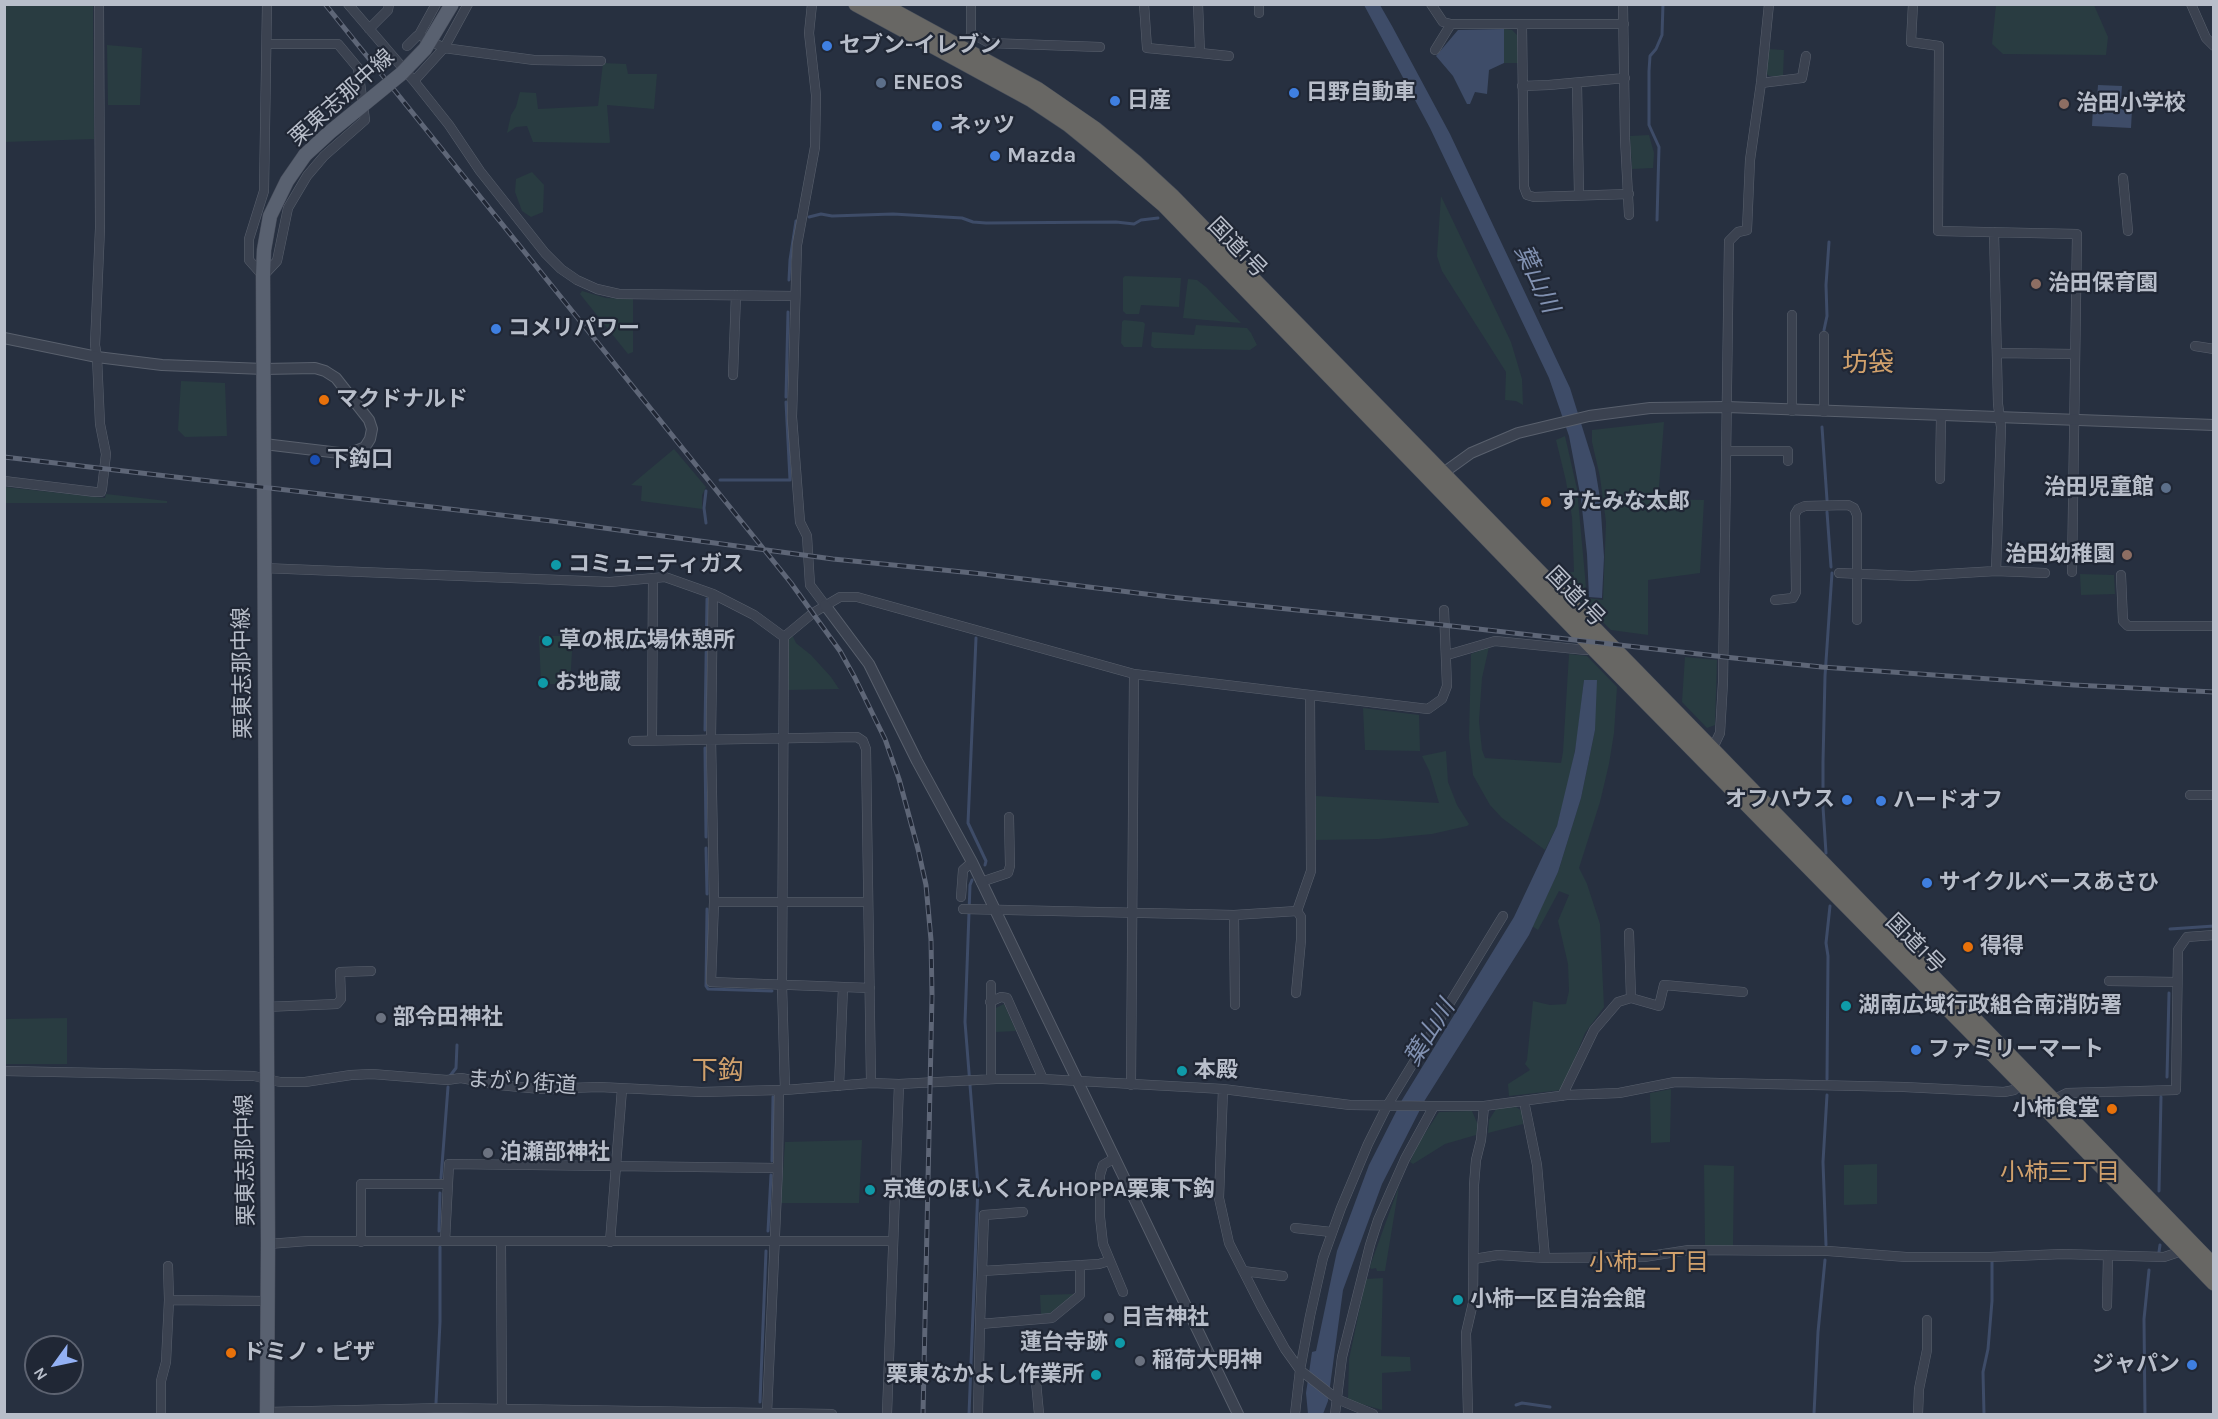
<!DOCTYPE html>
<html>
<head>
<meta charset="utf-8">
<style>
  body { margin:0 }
  #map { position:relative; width:2218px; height:1419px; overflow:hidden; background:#273040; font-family:Karla,sans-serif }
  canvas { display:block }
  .frame { position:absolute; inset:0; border:6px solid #b8beca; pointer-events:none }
  .north { position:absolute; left:24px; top:1335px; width:60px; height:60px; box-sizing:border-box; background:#202735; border:2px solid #5d6371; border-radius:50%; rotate:237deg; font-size:16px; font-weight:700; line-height:24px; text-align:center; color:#b8beca }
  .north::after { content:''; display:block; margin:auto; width:21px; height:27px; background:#93b1f4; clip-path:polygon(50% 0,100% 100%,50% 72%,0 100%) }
</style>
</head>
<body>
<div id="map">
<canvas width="2218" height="1419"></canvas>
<div class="frame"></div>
<div class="north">N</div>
</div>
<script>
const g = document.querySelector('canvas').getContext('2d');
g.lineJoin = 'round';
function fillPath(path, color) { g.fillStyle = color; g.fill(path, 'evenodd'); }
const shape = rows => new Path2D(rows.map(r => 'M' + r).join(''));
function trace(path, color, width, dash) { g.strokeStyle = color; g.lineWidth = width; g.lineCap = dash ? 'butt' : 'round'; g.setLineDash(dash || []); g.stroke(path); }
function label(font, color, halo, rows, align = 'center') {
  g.font = font + ' Karla,"Noto Sans JP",sans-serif'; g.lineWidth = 4.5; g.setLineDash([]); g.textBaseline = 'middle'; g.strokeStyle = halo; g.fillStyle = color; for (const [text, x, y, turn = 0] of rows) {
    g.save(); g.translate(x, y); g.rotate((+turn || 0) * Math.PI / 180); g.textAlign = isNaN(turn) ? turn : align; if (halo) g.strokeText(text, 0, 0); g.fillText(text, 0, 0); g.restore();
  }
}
fillPath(shape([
  [4,5,93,5,94,139,5,142],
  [1996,5,2094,5,2108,37,2106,55,2003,54,1992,44],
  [1504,29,1512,30,1517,35,1518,63,1504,63],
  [107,45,142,48,140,105,108,105],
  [1767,49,1784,50,1783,76,1769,76,1764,71],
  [603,63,626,64,628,74,657,74,654,109,607,105,610,142,609,143,533,142,527,126,516,127,507,133,511,115,516,107,520,92,536,93,538,109,598,106],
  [1649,135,1654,153,1653,168,1632,169,1630,136],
  [532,172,544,185,543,212,531,217,522,211,515,192,516,179],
  [1441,196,1511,342,1522,379,1523,405,1516,401,1505,400,1506,372,1442,271,1437,256],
  [1125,276,1181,278,1179,307,1141,305,1139,314,1126,314,1123,311,1123,278],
  [1188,279,1197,280,1206,287,1241,323,1183,318],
  [582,291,606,298,633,299,633,352,628,354,580,294],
  [1124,320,1143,322,1145,324,1142,347,1124,347,1121,343,1122,322],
  [1196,325,1247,328,1251,333,1257,345,1250,350,1154,348,1151,346,1152,332,1194,335],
  [181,381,225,383,227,436,185,437,178,430],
  [1664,422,1658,499,1704,500,1700,573,1648,580,1648,635,1611,630,1554,575,1556,573,1574,572,1572,517,1566,481,1556,440,1565,436,1577,489,1587,598,1603,600,1606,522,1600,477,1592,442,1592,430],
  [674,449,706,487,702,495,702,509,641,501,642,486,631,485],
  [5,487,105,498,106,494,167,501,167,503,5,503],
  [2080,574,2114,575,2115,594,2081,595],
  [792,635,796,643,811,655,831,677,839,689,787,690,787,642],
  [539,636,573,636,570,684,541,684],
  [1489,647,1482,678,1479,721,1482,750,1485,758,1561,763,1563,752,1569,654,1587,656,1617,687,1614,733,1609,764,1600,802,1579,868,1587,884,1600,924,1604,1007,1585,1033,1562,1090,1509,1096,1508,1084,1530,1070,1525,1064,1527,1060,1533,1001,1550,1005,1566,1004,1569,991,1568,964,1558,921,1569,895,1559,891,1538,930,1532,926,1558,872,1581,798,1595,730,1584,680,1578,733,1570,778,1557,826,1545,850,1502,818,1490,805,1473,775,1469,738,1471,654],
  [1685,657,1717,660,1715,725,1707,728,1682,702],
  [1363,708,1419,715,1420,751,1365,750],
  [1446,751,1448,782,1457,805,1469,824,1467,826,1432,834,1379,839,1316,840,1316,796,1439,803,1429,770,1422,756],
  [1004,1004,1016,1031,996,1032,996,1008],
  [67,1018,67,1064,5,1064,5,1019],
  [1671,1089,1670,1142,1651,1143,1650,1093],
  [1516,1107,1522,1111,1523,1124,1488,1133,1489,1120,1496,1109],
  [1472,1111,1478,1125,1476,1135,1445,1144,1413,1164,1410,1162,1418,1144,1439,1112],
  [862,1140,859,1203,781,1203,785,1142],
  [1877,1164,1877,1204,1844,1205,1844,1165],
  [1704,1165,1734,1166,1733,1246,1705,1246],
  [1399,1186,1385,1271,1377,1271,1376,1268,1371,1269,1370,1266],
  [1383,1278,1381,1356,1410,1357,1411,1371,1382,1373,1382,1410,1348,1400,1349,1359,1366,1279],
  [1074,1294,1050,1313,1041,1314,1040,1295]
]), '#293c41');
fillPath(shape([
  [1364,5,1380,5,1392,26,1450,134,1570,388,1595,468,1600,498,1604,557,1602,598,1589,597,1587,554,1581,499,1569,436,1549,378,1430,128],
  [1504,29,1504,63,1489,70,1487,94,1475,92,1470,104,1467,104,1453,76,1436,56,1458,30],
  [2098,85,2122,86,2121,99,2097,98],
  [2093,107,2132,110,2131,128,2092,126],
  [1584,680,1597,680,1595,730,1581,798,1558,872,1529,935,1425,1100,1382,1184,1343,1290,1328,1401,1323,1414,1308,1414,1306,1393,1312,1352,1316,1351,1337,1251,1369,1165,1402,1100,1514,917,1557,826,1575,751]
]), '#3e4c68');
trace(shape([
  [809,217,821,214,832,216,893,214,962,218,973,222,986,223,1116,222,1134,224,1141,220,1158,218],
  [1657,220,1659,147,1649,125,1649,71,1650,56,1656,49,1662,35,1663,4],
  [789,280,790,260,796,221],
  [1824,330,1827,316,1826,285,1829,242],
  [786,397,788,312],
  [1822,427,1827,500],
  [720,480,790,480,786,402],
  [706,491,704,508,706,523],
  [1827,512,1831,567],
  [976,638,968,823,986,861,985,865],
  [705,730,707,599],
  [705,748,706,837],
  [706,848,707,894],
  [1826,853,1823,807,1823,762,1825,676,1832,573],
  [707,909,706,986,708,989,772,991],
  [2170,929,2214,926],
  [450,1076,456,1068,457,1045],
  [2167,1077,2169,993],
  [1827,1079,1828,956,1826,943,1830,906],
  [772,1161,773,1097],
  [441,1178,448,1087],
  [2159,1191,2161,1097],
  [439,1231,440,1193],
  [768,1231,771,1175],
  [1826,1245,1823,1162,1827,1095],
  [2159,1252,2160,1245],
  [760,1402,766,1251],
  [436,1403,440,1322,440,1247],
  [1516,1405,1522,1403,1550,1407],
  [969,1414,978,1186,965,1022,970,885,972,880],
  [1814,1414,1818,1332,1825,1260],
  [1984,1414,1983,1372,1988,1349,1992,1301,1992,1261],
  [2145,1414,2144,1319,2149,1270]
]), '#3e4c68', 3);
const minor = shape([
  [348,4,414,81,444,48,468,4],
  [436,4,419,35,444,48,534,60,601,61],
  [812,4,809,33,816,95,815,147,797,245,792,417,800,522,807,536,810,585,825,605],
  [1144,4,1147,48,1200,53,1198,4],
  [1259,4,1259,13],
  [1431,4,1443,22,1451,24,1624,24],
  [1623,4,1625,138,1629,215],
  [1913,4,1911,42,1939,46,1938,231,2077,234,2072,572],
  [2191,4,2206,38,2214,46],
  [1522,24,1524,187,1527,195,1534,197,1629,194],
  [369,29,388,10,389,4],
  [971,33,989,43,1100,47],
  [267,44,338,44,358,68,365,120,324,156,307,176,288,208,277,261,263,276,249,260,249,239,264,191,267,4],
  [407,46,417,36,419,35],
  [1435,50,1451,24],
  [1200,53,1229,56],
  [968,56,971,33,971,4],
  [414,81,449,125,480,171,545,253,561,269,577,280,597,289,619,294,795,296],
  [1577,83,1579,195],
  [1761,83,1802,78,1806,56],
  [1522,86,1549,85,1625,78],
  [2123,178,2128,231],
  [2195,346,2214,349],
  [1997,353,2075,354],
  [733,375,736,295],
  [1792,411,1792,315],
  [1824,412,1824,336],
  [1726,451,1788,451,1788,461],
  [1940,479,1941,416],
  [4,481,95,492,101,492,102,489,106,454,100,424,97,357,95,345,100,228,99,4],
  [263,568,610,582,665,577,713,594,754,615,784,637],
  [1996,571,2045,573],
  [1839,573,1912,576,1996,571,2001,427,1998,404,1994,232],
  [2121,575,2123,621,2128,626,2214,626],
  [713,594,711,738,714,902,711,982,870,988],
  [1775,600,1793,598,1796,592,1795,514,1798,509,1805,506,1848,505,1854,508,1857,515,1857,620],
  [1447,655,1495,641,1586,650,1592,647],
  [652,739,653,578],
  [633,741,857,737,863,741,866,749,871,1083],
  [1711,752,1720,733,1723,682,1729,241,1738,232,1747,230,1750,160,1761,83,1769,4],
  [2190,795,2214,795],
  [981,882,1008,873,1010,866,1009,817],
  [961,897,963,870,972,862],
  [714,902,868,902],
  [963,909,1234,915,1297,911],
  [1297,911,1311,871,1310,695],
  [1234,915,1235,1005],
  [1629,933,1631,998],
  [2109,981,2177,982],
  [1296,993,1301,940,1301,917,1297,911],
  [990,1002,1001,997,1007,998,1043,1079],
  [265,1007,337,1004,341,999,340,972,371,971],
  [4,1071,254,1076,280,1082,305,1082,351,1075,372,1074,447,1080,461,1078,499,1085,540,1089,599,1087,701,1092,779,1090],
  [991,1079,991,985],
  [1131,1085,1134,674],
  [839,1086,843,987],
  [1223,1089,1219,1198,1229,1243,1261,1306,1285,1349,1300,1370,1337,1399,1373,1414],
  [779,1090,785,1090,782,985,784,637,813,613,840,597,857,597,1134,674,1428,709,1442,699,1447,686,1444,610],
  [785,1090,871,1083,899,1084,996,1079,1043,1079,1223,1089,1350,1105,1429,1106,1484,1106,1567,1095,1619,1093,1675,1082,1904,1087,2004,1092,2014,1090,2021,1083],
  [1562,1096,1594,1030,1618,1002,1631,998,1659,1006,1664,985,1743,992],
  [2053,1100,2067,1093,2176,1090,2178,950,2187,937,2214,935],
  [1524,1101,1537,1165,1545,1258],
  [1115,1158,1103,1165,1100,1175,1100,1217,1103,1244,1123,1292],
  [1023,1212,984,1215,982,1271,1099,1264,1109,1261],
  [1295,1228,1331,1232],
  [445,1241,449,1164,778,1168],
  [361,1242,361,1184,447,1184],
  [501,1242,502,1409],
  [610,1242,622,1089],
  [268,1244,308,1241,893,1241],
  [1474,1259,1498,1255,1545,1258,1644,1257,1689,1250,1828,1251,1906,1257,1990,1257,2063,1254,2164,1257,2182,1251],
  [982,1271,980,1324,1052,1318,1080,1295,1080,1265],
  [1243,1271,1283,1276],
  [169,1300,267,1301],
  [2107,1306,2108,1255],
  [1035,1371,1039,1414],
  [267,1412,445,1408,832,1414],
  [767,1413,778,1168,779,1090],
  [978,1413,980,1324],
  [161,1414,161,1381,166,1362,169,1300,168,1266],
  [887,1414,899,1084],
  [1295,1414,1300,1370,1310,1316,1323,1258,1341,1208,1368,1144,1387,1106,1503,916],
  [1335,1414,1342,1357,1370,1245,1378,1220,1405,1159,1434,1106],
  [1468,1414,1466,1333,1473,1303,1474,1185,1476,1160,1481,1140,1484,1106],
  [1918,1414,1919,1389,1927,1350,1927,1320]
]);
const tertiary = shape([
  [4,338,97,357,162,365,264,369,315,368,325,371,336,378,369,420,372,429,370,439,365,447,348,454,264,444],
  [1439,476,1471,453,1518,433,1589,416,1650,408,1727,407,2214,425],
  [825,605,869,664,917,761,972,862,1238,1414]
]);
const primary = shape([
  [267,1414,268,1244,263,276,264,250,270,216,287,181,305,155]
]);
const trunk = shape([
  [856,4,1032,100,1068,124,1100,150,1164,205,1592,647,2021,1083,2214,1283],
  [881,4,1037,89,1095,129,1135,162,1173,197,1713,750,2214,1266]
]);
trace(minor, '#59606d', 10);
trace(tertiary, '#59606d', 12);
trace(primary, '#454b59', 15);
trace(trunk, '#464d5a', 16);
trace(minor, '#3b4250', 9);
trace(tertiary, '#3b4250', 10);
trace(primary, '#596170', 14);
trace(trunk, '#686764', 15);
const rail = shape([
  [325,4,791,583,840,651,855,678,885,739,899,779,918,849,926,885,931,940,932,995,923,1414],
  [4,457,552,521,833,559,983,574,1170,597,1434,624,1734,658,1822,667,2074,685,2214,692]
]);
trace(rail, '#5e6677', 5);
trace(rail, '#202735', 3, [9]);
const primaryBridge = shape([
  [305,155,330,132,401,74,425,49,452,4]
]);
trace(primaryBridge, '#454b59', 15, []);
trace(primaryBridge, '#596170', 14);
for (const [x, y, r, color] of [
  [827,46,6,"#3f7fe0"],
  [881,83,6,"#5c6f8a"],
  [1294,93,6,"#3f7fe0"],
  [1115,101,6,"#3f7fe0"],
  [2064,104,6,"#8d6e63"],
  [937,126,6,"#3f7fe0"],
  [995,156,6,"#3f7fe0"],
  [2036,284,6,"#8d6e63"],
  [496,329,6,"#3f7fe0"],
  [324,400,6,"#e8710a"],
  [315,460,6,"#1a4fb4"],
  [2166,488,6,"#5c6f8a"],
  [1546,502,6,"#e8710a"],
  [2127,555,6,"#8d6e63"],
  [556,565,6,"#0f9aa8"],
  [547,641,6,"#0f9aa8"],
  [543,683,6,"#0f9aa8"],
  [1847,800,6,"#3f7fe0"],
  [1881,801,6,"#3f7fe0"],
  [1927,883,6,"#3f7fe0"],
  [1968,947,6,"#e8710a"],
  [1846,1006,6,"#0f9aa8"],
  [381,1018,6,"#6b7280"],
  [1916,1050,6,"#3f7fe0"],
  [1182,1071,6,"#0f9aa8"],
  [2112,1109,6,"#e8710a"],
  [488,1153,6,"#6b7280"],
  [870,1190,6,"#0f9aa8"],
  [1458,1300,6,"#0f9aa8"],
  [1109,1318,6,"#6b7280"],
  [1120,1343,6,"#0f9aa8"],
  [231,1353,6,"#e8710a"],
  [1140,1361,6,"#6b7280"],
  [2192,1365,6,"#3f7fe0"],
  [1096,1375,6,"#0f9aa8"]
]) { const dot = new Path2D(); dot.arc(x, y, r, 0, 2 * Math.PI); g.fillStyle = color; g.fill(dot); trace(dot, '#202735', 2); }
label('bold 22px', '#b8beca', '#202735', [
  ["セブン-イレブン",839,46],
  ["ENEOS",893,83],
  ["日野自動車",1306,93],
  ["日産",1127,101],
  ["治田小学校",2076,104],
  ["ネッツ",949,126],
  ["Mazda",1007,156],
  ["治田保育園",2048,284],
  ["コメリパワー",508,329],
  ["マクドナルド",336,400],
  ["下鈎口",327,460],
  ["治田児童館",2154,488,"right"],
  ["すたみな太郎",1558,502],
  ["治田幼稚園",2115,555,"right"],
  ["コミュニティガス",568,565],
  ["草の根広場休憩所",559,641],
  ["お地蔵",555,683],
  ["オフハウス",1835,800,"right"],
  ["ハードオフ",1893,801],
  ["サイクルベースあさひ",1939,883],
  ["得得",1980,947],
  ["湖南広域行政組合南消防署",1858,1006],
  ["部令田神社",393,1018],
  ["ファミリーマート",1928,1050],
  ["本殿",1194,1071],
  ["小柿食堂",2100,1109,"right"],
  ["泊瀬部神社",500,1153],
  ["京進のほいくえんHOPPA栗東下鈎",882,1190],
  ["小柿一区自治会館",1470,1300],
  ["日吉神社",1121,1318],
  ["蓮台寺跡",1108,1343,"right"],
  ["ドミノ・ピザ",243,1353],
  ["稲荷大明神",1152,1361],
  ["ジャパン",2180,1365,"right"],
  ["栗東なかよし作業所",1084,1375,"right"]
], 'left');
label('22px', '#b8beca', '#202735', [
  ["栗東志那中線",342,98,-42],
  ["国道1号",1237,248,46],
  ["国道1号",1575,597,46],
  ["栗東志那中線",243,673,-91],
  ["国道1号",1915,944,45],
  ["まがり街道",522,1083,4],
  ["栗東志那中線",246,1160,-91]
]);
label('italic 24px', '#8191b1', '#202735', [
  ["葉山川",1536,279,65],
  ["葉山川",1430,1033,-58]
]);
label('24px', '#d1a16c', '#202735', [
  ["小柿三丁目",2060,1173],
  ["小柿二丁目",1649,1263]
]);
label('26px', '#d1a16c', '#202735', [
  ["坊袋",1868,364],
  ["下鈎",718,1072]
]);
</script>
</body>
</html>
